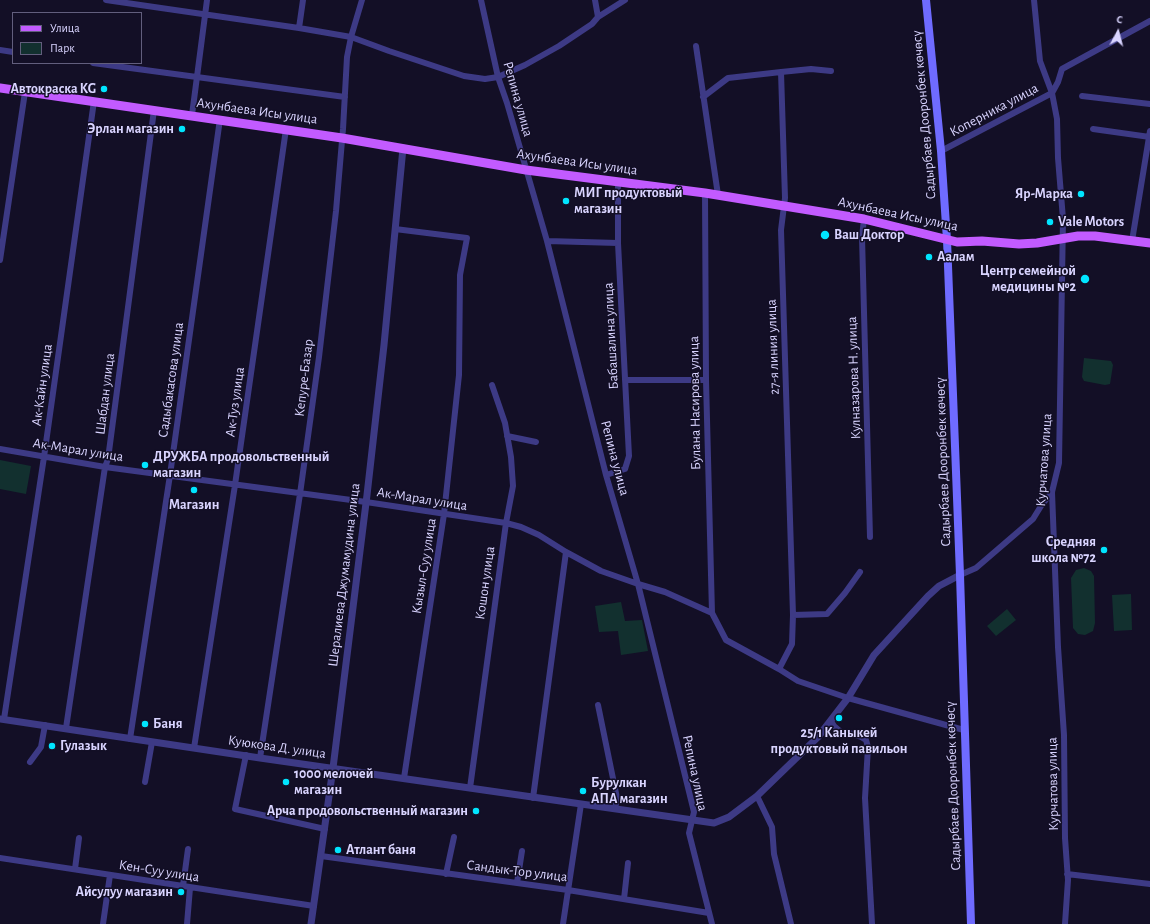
<!DOCTYPE html>
<html>
<head>
<meta charset="utf-8">
<style>
  body { margin:0 }
  #map { position:relative; width:1150px; height:924px; overflow:hidden; background:#130f26; font-family:"Alegreya Sans",sans-serif }
  canvas { display:block }
  .legend { position:absolute; left:12px; top:12px; width:130px; height:52px; box-sizing:border-box; background:#130f26; border:1px solid #625e7d; margin:0; padding:5px 7px; list-style:none; font-size:12px; color:#d9d4ff }
  .legend li { display:flex; align-items:center; gap:8px; height:20px }
  .legend b { width:20px; border:1px solid #625e7d }
  .north { position:absolute; left:1098px; top:12px; width:40px; height:40px; -webkit-text-stroke:3px #130f26; paint-order:stroke; rotate:7deg; font-size:11px; font-weight:700; line-height:16px; text-align:center; color:#d9d4ff }
  .north::after { content:''; display:block; margin:auto; width:14px; height:18px; background:#d9d4ff; clip-path:polygon(50% 0,100% 100%,50% 72%,0 100%) }
</style>
</head>
<body>
<div id="map">
<canvas width="1150" height="924"></canvas>
<ul class="legend">
<li><b style="height:5px;background:#c25bff"></b>Улица</li>
<li><b style="height:11px;background:#12302f"></b>Парк</li>
</ul>
<div class="north">С</div>
</div>
<script>
const g = document.querySelector('canvas').getContext('2d');
g.lineJoin = 'round';
function fillPath(path, color) { g.fillStyle = color; g.fill(path, 'evenodd'); }
const shape = rows => new Path2D(rows.map(r => 'M' + r).join(''));
function trace(path, color, width, dash) { g.strokeStyle = color; g.lineWidth = width; g.lineCap = dash ? 'butt' : 'round'; g.setLineDash(dash || []); g.stroke(path); }
function label(font, color, halo, rows, align = 'center') {
  g.font = font + ' "Alegreya Sans",sans-serif'; g.lineWidth = 3; g.setLineDash([]); g.textBaseline = 'middle'; g.strokeStyle = halo; g.fillStyle = color; for (const [text, x, y, turn = 0] of rows) {
    g.save(); g.translate(x, y); g.rotate((+turn || 0) * Math.PI / 180); g.textAlign = isNaN(turn) ? turn : align; if (halo) g.strokeText(text, 0, 0); g.fillText(text, 0, 0); g.restore();
  }
}
fillPath(shape([
  [1084,358,1111,361,1113,365,1110,384,1105,385,1084,381,1082,377],
  [0,460,31,466,26,494,0,489],
  [1084,568,1091,571,1094,576,1095,623,1093,631,1085,635,1078,634,1073,628,1071,578,1076,570],
  [1131,594,1132,630,1114,631,1112,595],
  [621,602,625,621,642,620,648,651,621,655,618,631,599,632,595,606],
  [1007,609,1016,620,996,636,987,626]
]), '#12302f');
trace(shape([
  [106,0,299,28,351,37,389,51,464,76,485,79,498,77,525,65,559,46,592,24,598,17,625,0],
  [481,0,498,77,507,103,547,241,606,475,638,584,694,812,689,833,712,924],
  [595,0,598,17],
  [1034,0,1040,61,1052,93,1057,119,1058,158,1063,219,1059,463,1052,492,1058,647,1064,735,1065,838,1068,880,1065,924],
  [299,28,303,0],
  [696,46,718,195],
  [0,50,13,52],
  [93,63,345,97],
  [1082,96,1150,104],
  [703,97,728,78,781,72],
  [192,115,207,0],
  [1093,129,1150,137],
  [941,151,1052,93,1058,82,1062,69,1150,21],
  [705,193,706,380,712,613],
  [864,219,862,237,870,537],
  [395,229,467,238,460,275,459,375,444,514,404,778],
  [547,241,618,243],
  [1132,241,1150,131],
  [0,260,25,92],
  [625,380,706,380],
  [507,436,536,442],
  [0,449,105,467,366,502,506,523,521,527,539,535,566,552,601,571,638,584,665,592,712,613,726,640,779,669,798,681,848,698,964,730],
  [606,475,625,469,629,456,618,243,618,182],
  [960,575,976,568,1033,519,1041,506,1052,492],
  [793,615,827,614,845,593,860,572],
  [779,669,792,644,793,615,781,230,785,198,781,72,811,69,831,71],
  [598,705,617,798,615,809],
  [4,719,44,457,94,101],
  [831,721,834,726,841,732,850,733,861,737,866,740,868,747,865,798,872,924],
  [66,728,105,467,108,459,154,110],
  [130,739,170,475,220,119],
  [194,748,235,485,286,129],
  [246,755,235,809,325,829],
  [260,758,300,494,319,357,336,211,343,129,347,57,351,37,362,0],
  [30,762,41,747,45,725],
  [145,782,152,742],
  [470,788,506,523,513,486,511,457,505,423,492,385],
  [757,796,772,827,774,854,791,924],
  [533,798,566,552],
  [321,856,568,890,709,913],
  [0,858,314,906],
  [75,869,79,838],
  [446,874,454,837],
  [1067,874,1150,884],
  [517,883,522,851],
  [183,886,188,849],
  [624,899,628,863],
  [103,924,110,875],
  [187,924,190,888],
  [563,924,581,804]
]), '#3d3a85', 6);
trace(shape([
  [0,719,260,758,714,823,729,817,757,796,818,737,848,698,874,655,928,596,939,586,960,575],
  [311,924,333,768,367,495,384,345,403,148]
]), '#3d3a85', 7);
trace(shape([
  [926,0,941,151,947,240,960,575,971,924]
]), '#6f6bff', 8);
trace(shape([
  [0,88,342,138,526,170,705,193,864,219,957,242,982,241,1019,244,1037,243,1078,236,1095,236,1150,243]
]), '#c25bff', 9);
for (const [x, y, r, color] of [
  [104,89,4,"#00e5ff"],
  [182,129,4,"#00e5ff"],
  [1081,194,4,"#00e5ff"],
  [566,201,4,"#00e5ff"],
  [1050,222,4,"#00e5ff"],
  [825,235,5,"#00e5ff"],
  [929,257,4,"#00e5ff"],
  [1085,279,5,"#00e5ff"],
  [145,465,4,"#00e5ff"],
  [194,490,4,"#00e5ff"],
  [1104,550,4,"#00e5ff"],
  [839,718,4,"#00e5ff"],
  [145,724,4,"#00e5ff"],
  [52,746,4,"#00e5ff"],
  [286,782,4,"#00e5ff"],
  [583,791,4,"#00e5ff"],
  [476,811,4,"#00e5ff"],
  [338,850,4,"#00e5ff"],
  [181,892,4,"#00e5ff"]
]) { const dot = new Path2D(); dot.arc(x, y, r, 0, 2 * Math.PI); g.fillStyle = color; g.fill(dot); trace(dot, '#130f26', 1.5); }
label('bold 14px', '#d9d4ff', '#130f26', [
  ["Автокраска KG",96,89,"right"],
  ["Эрлан магазин",174,129,"right"],
  ["МИГ продуктовый",574,193],
  ["магазин",574,209],
  ["Яр-Марка",1073,194,"right"],
  ["Vale Motors",1058,222],
  ["Ваш Доктор",834,235],
  ["Аалам",937,257],
  ["Центр семейной",1076,271,"right"],
  ["медицины №2",1076,287,"right"],
  ["ДРУЖБА продовольственный",153,457],
  ["магазин",153,473],
  ["Магазин",194,505,"center"],
  ["Средняя",1096,542,"right"],
  ["школа №72",1096,558,"right"],
  ["Баня",153,724],
  ["25/1 Каныкей",839,733,"center"],
  ["продуктовый павильон",839,749,"center"],
  ["Гулазык",60,746],
  ["1000 мелочей",294,774],
  ["магазин",294,790],
  ["Бурулкан",591,783],
  ["АПА магазин",591,799],
  ["Арча продовольственный магазин",468,811,"right"],
  ["Атлант баня",346,850],
  ["Айсулуу магазин",173,892,"right"]
], 'left');
label('14px', '#d9d4ff', '#130f26', [
  ["Репина улица",518,99,74],
  ["Коперника улица",994,110,-28],
  ["Ахунбаева Исы улица",257,111,8],
  ["Садырбаев Дооронбек көчөсү",924,115,-95],
  ["Ахунбаева Исы улица",577,162,8],
  ["Ахунбаева Исы улица",898,214,12],
  ["Бабашалина улица",611,336,-93],
  ["27-я линия улица",773,347,-92],
  ["Кепуре-Базар",304,378,-83],
  ["Кулназарова Н. улица",854,378,-92],
  ["Садыбакасова улица",171,380,-82],
  ["Ак-Кайн улица",42,385,-82],
  ["Шабдан улица",105,394,-83],
  ["Ак-Туз улица",235,402,-82],
  ["Булана Насирова улица",695,403,-91],
  ["Ак-Марал улица",78,450,9],
  ["Репина улица",615,458,75],
  ["Курчатова улица",1044,460,-86],
  ["Садырбаев Дооронбек көчөсү",943,462,-92],
  ["Ак-Марал улица",422,499,9],
  ["Кызыл-Суу улица",424,566,-81],
  ["Шералиева Джумамудина улица",344,575,-83],
  ["Кошон улица",485,583,-82],
  ["Куюкова Д. улица",277,747,8],
  ["Репина улица",695,773,78],
  ["Курчатова улица",1053,784,-91],
  ["Садырбаев Дооронбек көчөсү",953,786,-92],
  ["Кен-Суу улица",159,871,9],
  ["Сандык-Тор улица",517,871,7]
]);
</script>
</body>
</html>
